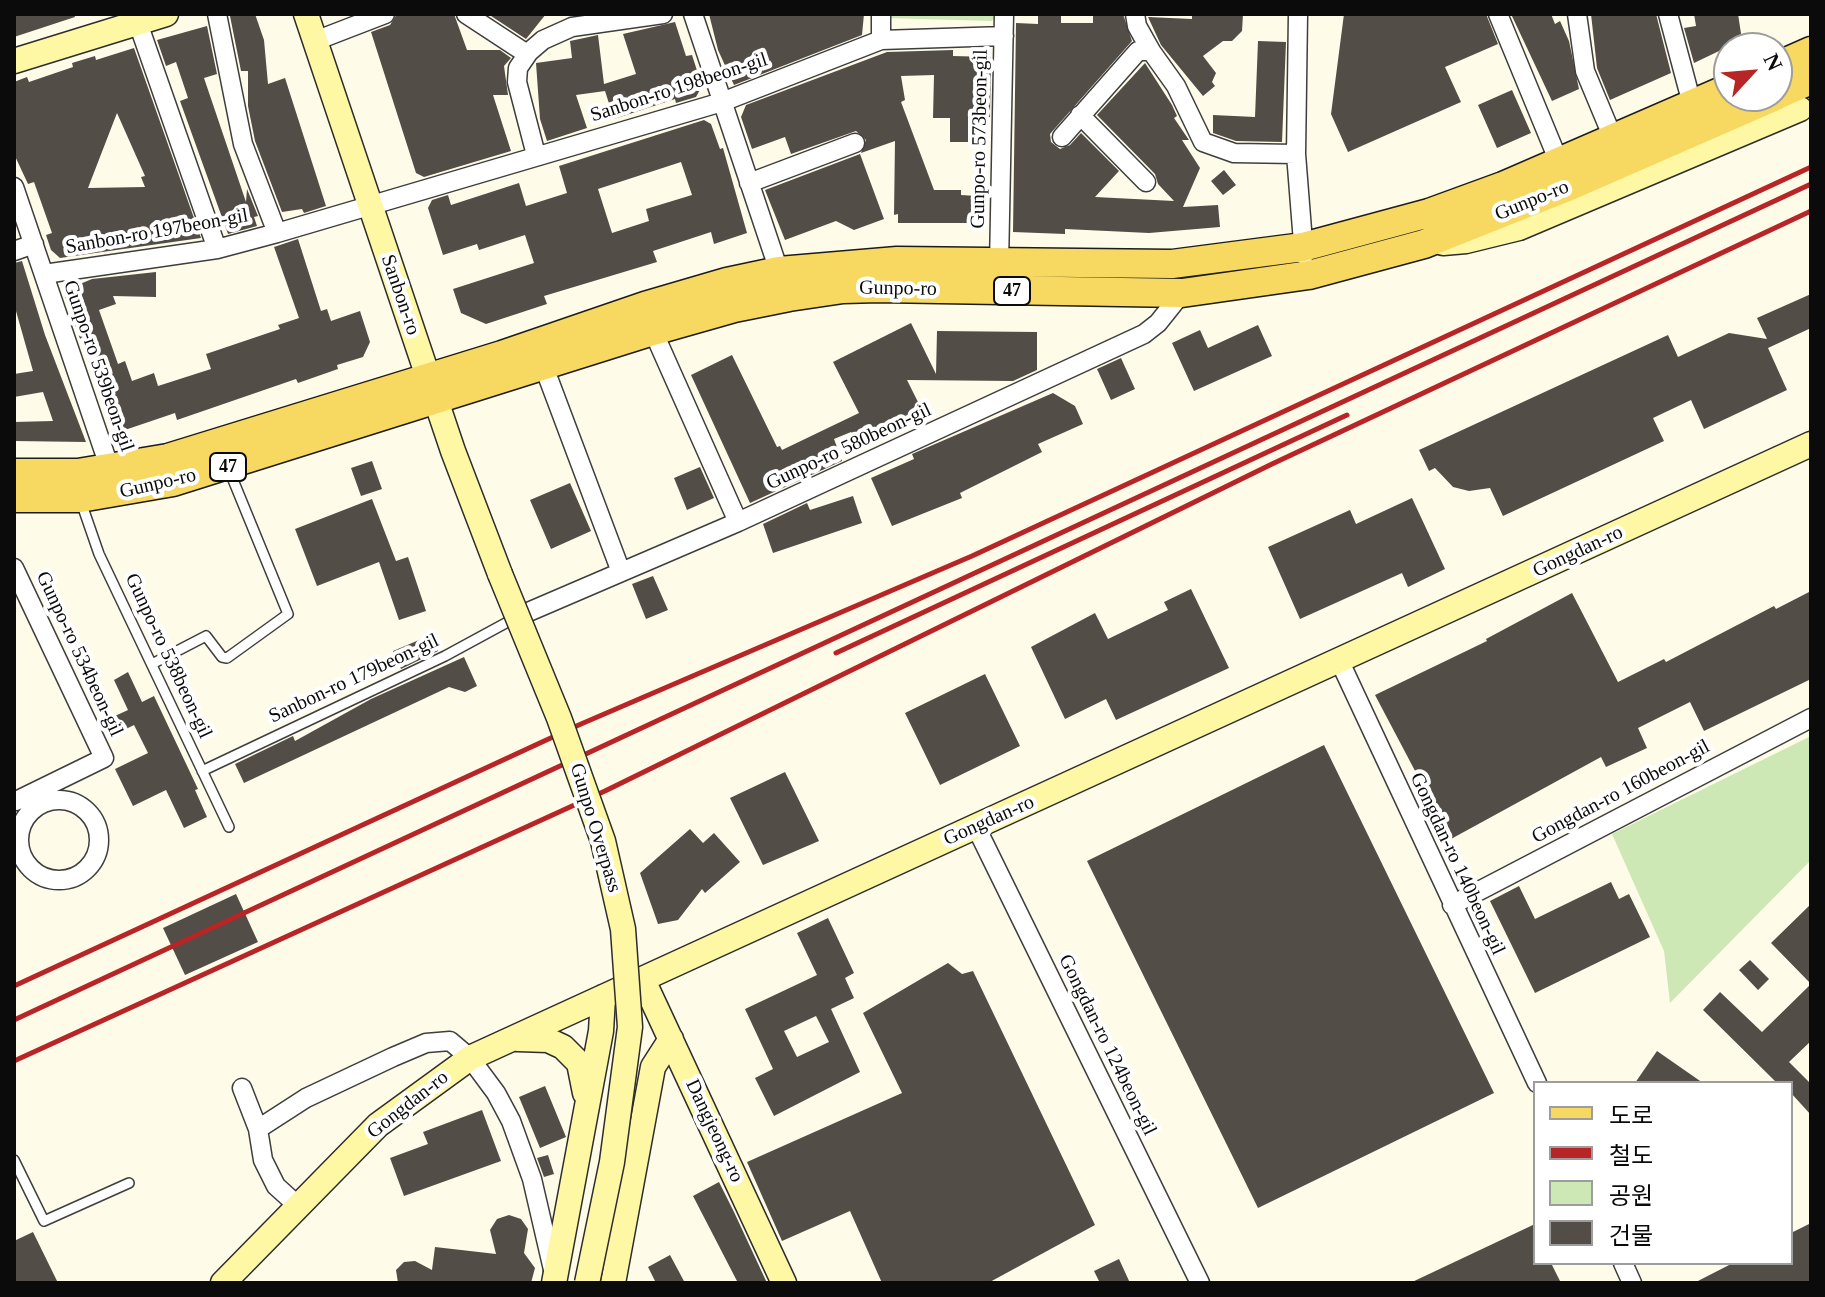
<!DOCTYPE html>
<html>
<head>
<meta charset="utf-8">
<style>
  body { margin:0 }
  #map { position:relative; width:1825px; height:1297px; overflow:hidden; background:#fffbe9; font-family:"Times New Roman","Noto Sans KR",serif }
  canvas { display:block }
  .frame { position:absolute; inset:0; border:16px solid #0b0b0b; pointer-events:none }
  .legend { position:absolute; left:1533px; top:1081px; width:260px; height:184px; box-sizing:border-box; background:#fff; border:2px solid #9d9d9d; margin:0; padding:10px 14px; list-style:none; font-size:24px; color:#0b0b0b }
  .legend li { display:flex; align-items:center; gap:16px; height:40px }
  .legend b { width:40px; border:2px solid #9d9d9d }
  .north { position:absolute; left:1713px; top:32px; width:80px; height:80px; box-sizing:border-box; background:#fff; border:2px solid #9d9d9d; border-radius:50%; rotate:64deg; font-size:22px; font-weight:700; line-height:32px; text-align:center; color:#0b0b0b }
  .north::after { content:''; display:block; margin:auto; width:28px; height:36px; background:#b82527; clip-path:polygon(50% 0,100% 100%,50% 72%,0 100%) }
</style>
</head>
<body>
<div id="map">
<canvas width="1825" height="1297"></canvas>
<div class="frame"></div>
<ul class="legend">
<li><b style="height:10px;background:#f7d861"></b>도로</li>
<li><b style="height:10px;background:#b82527"></b>철도</li>
<li><b style="height:22px;background:#cde8b4"></b>공원</li>
<li><b style="height:22px;background:#534d48"></b>건물</li>
</ul>
<div class="north">N</div>
</div>
<script>
const g = document.querySelector('canvas').getContext('2d');
g.lineJoin = 'round';
function fillPath(path, color) { g.fillStyle = color; g.fill(path, 'evenodd'); }
const shape = rows => new Path2D(rows.map(r => 'M' + r).join(''));
function trace(path, color, width, dash) { g.strokeStyle = color; g.lineWidth = width; g.lineCap = dash ? 'butt' : 'round'; g.setLineDash(dash || []); g.stroke(path); }
function label(font, color, halo, rows, align = 'center') {
  g.font = font + ' "Times New Roman",serif'; g.lineWidth = 8; g.setLineDash([]); g.textBaseline = 'middle'; g.strokeStyle = halo; g.fillStyle = color; for (const [text, x, y, turn = 0] of rows) {
    g.save(); g.translate(x, y); g.rotate((+turn || 0) * Math.PI / 180); g.textAlign = isNaN(turn) ? turn : align; if (halo) g.strokeText(text, 0, 0); g.fillText(text, 0, 0); g.restore();
  }
}
fillPath(shape([
  [886,14,997,14,992,21,886,18],
  [1811,736,1811,860,1670,1003,1664,951,1612,834]
]), '#cde8b4');
fillPath(shape([
  [14,14,74,14,75,17,14,37],
  [255,14,264,40,268,84,285,78,326,206,304,213,302,209,282,212,255,141,248,106,248,71,241,71,230,16],
  [397,14,454,14,467,50,500,50,511,58,504,66,508,95,493,95,511,151,424,177,416,173,371,32,390,25],
  [488,14,546,14,526,39],
  [709,14,864,14,862,35,734,85,718,50],
  [1038,14,1061,14,1061,23,1093,23,1093,14,1123,14,1132,41,1050,134,1051,142,1060,149,1070,145,1081,133,1119,171,1095,197,1174,201,1158,184,1155,174,1097,115,1145,63,1172,105,1177,116,1174,118,1189,140,1182,140,1200,168,1183,207,1218,205,1220,227,1149,233,1065,229,1065,234,1013,232,1016,23,1038,24],
  [1192,14,1243,14,1242,31,1232,41,1223,41,1203,56,1216,73,1212,82,1215,86,1203,96,1161,45,1148,17,1192,19],
  [1344,14,1486,14,1498,44,1445,67,1461,102,1348,152,1331,114],
  [1511,14,1551,14,1555,24,1560,21,1569,41,1579,89,1552,101],
  [1591,14,1656,14,1671,73,1610,100,1597,68],
  [1694,14,1738,14,1742,40,1694,63,1684,28,1696,26],
  [675,22,686,56,692,55,702,86,696,97,676,103,675,99,614,119,605,91,576,95,587,128,547,141,540,119,536,63,572,58,570,41,598,35,604,84,636,74,623,34],
  [207,26,217,74,204,78,246,202,247,189,258,216,254,217,257,226,228,234,180,101,188,98,176,62,166,66,157,40],
  [1258,41,1286,42,1282,142,1236,141,1213,133,1213,115,1255,117],
  [134,48,201,238,60,258,51,250,46,235,52,233,34,182,28,184,14,154,14,82,27,77,29,82,73,67,72,63,95,56,96,60],
  [117,113,145,176,141,177,145,187,88,188],
  [953,50,953,56,991,57,990,117,968,116,968,142,950,142,950,118,933,118,934,75,901,76,905,100,901,102,934,190,961,190,961,195,977,196,977,223,898,223,898,214,894,215,895,141,861,153,866,140,856,131,791,154,785,137,752,149,741,117,746,105,887,52],
  [1512,90,1531,133,1497,148,1478,105],
  [704,120,711,124,720,149,723,148,747,233,714,244,711,232,653,251,657,262,544,296,547,304,486,324,461,313,453,289,534,263,525,235,479,250,477,244,443,255,428,208,432,200,448,195,451,205,519,183,526,206,567,193,559,166],
  [681,162,692,195,646,209,649,221,612,233,598,189],
  [860,154,884,219,854,230,836,221,785,240,765,190],
  [1224,170,1236,185,1223,195,1211,181],
  [298,239,321,311,327,309,331,321,360,311,370,342,363,357,337,365,338,369,298,383,296,379,177,420,175,413,116,433,88,349,84,350,63,291,92,279,156,272,156,297,113,296,116,304,99,310,118,364,125,361,132,381,154,373,158,386,211,369,206,354,280,329,278,325,299,318,274,247],
  [22,261,45,335,86,442,14,441,14,422,53,421,43,392,14,397,14,374,33,371,14,304,14,263],
  [1811,294,1811,328,1768,348,1787,390,1704,429,1691,400,1653,418,1664,441,1503,516,1490,488,1469,491,1453,487,1435,468,1429,471,1419,450,1668,335,1678,357,1729,333,1767,339,1757,318],
  [911,323,936,374,937,331,1037,332,1037,370,1013,381,907,380,922,410,856,444,851,432,834,439,842,461,750,503,691,375,732,355,777,447,780,446,782,450,859,413,833,362],
  [1258,325,1272,356,1194,391,1172,343,1200,330,1208,348],
  [1121,358,1135,389,1111,400,1097,369],
  [1053,393,1075,406,1083,424,1038,444,1042,452,960,493,962,498,892,526,871,478,914,459,912,454],
  [372,461,382,489,361,496,351,468],
  [700,467,714,498,687,510,674,478],
  [570,483,591,531,551,549,530,500],
  [853,496,862,523,773,553,763,524,807,503,810,510],
  [1412,498,1445,569,1408,587,1402,573,1300,619,1268,547,1350,510,1356,524],
  [372,499,396,561,408,557,426,611,399,620,379,562,317,586,295,529],
  [653,576,668,610,646,619,632,584],
  [1191,589,1229,668,1116,720,1106,699,1065,719,1031,647,1095,613,1108,639,1168,610,1164,602],
  [1811,591,1811,679,1704,731,1690,702,1638,728,1647,748,1606,767,1601,757,1451,839,1375,695,1487,641,1486,639,1572,593,1618,682,1664,659,1666,662,1774,606,1776,609],
  [431,635,438,651,401,669,393,651],
  [464,657,477,686,465,692,449,687,244,783,235,764,293,736,295,741,371,699],
  [128,672,142,702,154,696,198,789,195,790,207,817,184,828,166,790,133,806,115,769,148,753,134,725,112,736,104,721,128,710,114,680],
  [985,674,1020,746,940,785,905,713],
  [1324,745,1494,1093,1258,1208,1087,861],
  [785,772,819,841,763,865,730,798],
  [690,829,703,843,714,833,740,862,705,893,702,889,678,920,658,924,640,873],
  [1611,882,1619,899,1629,894,1650,937,1535,993,1490,901,1519,886,1535,919],
  [236,894,258,942,185,975,163,928],
  [1811,904,1811,984,1771,943],
  [828,918,854,973,845,978,854,998,831,1009,860,1072,774,1116,755,1078,773,1069,745,1009,817,975,797,933],
  [816,1016,829,1042,797,1057,784,1031],
  [1750,960,1769,979,1758,990,1739,970],
  [948,963,962,974,973,971,1095,1225,988,1283,882,1283,850,1211,782,1241,747,1162,902,1093,863,1013],
  [1811,984,1811,1041,1789,1062,1811,1084,1811,1115,1791,1093,1791,1083,1777,1083,1703,1010,1720,992,1762,1032],
  [1657,1051,1703,1083,1635,1083],
  [545,1086,566,1137,540,1148,519,1097],
  [482,1110,501,1161,404,1196,390,1158,428,1144,423,1132],
  [548,1155,554,1174,544,1177,537,1158],
  [719,1182,734,1212,767,1283,738,1283,693,1196],
  [509,1215,521,1219,528,1229,524,1253,535,1268,531,1283,398,1283,396,1270,404,1262,415,1261,432,1270,435,1247,496,1254,490,1230,497,1219],
  [1811,1223,1811,1283,1694,1283,1733,1263,1791,1263,1791,1233],
  [1535,1224,1535,1263,1551,1263,1561,1283,1410,1283],
  [33,1232,58,1283,14,1283,14,1241],
  [670,1255,685,1283,656,1283,648,1267],
  [1119,1259,1130,1283,1100,1283,1094,1271]
]), '#534d48');
const lane = shape([
  [81,502,99,554,229,827],
  [152,664,206,636,222,657,227,658,288,614,229,470],
  [202,771,445,656,515,618],
  [14,1160,44,1221,129,1183]
]);
const street = shape([
  [217,14,243,144,277,233],
  [466,14,527,54],
  [693,14,779,271],
  [1135,14,1137,26,1151,51],
  [1298,14,1296,154,1304,255],
  [1498,14,1559,162],
  [1577,14,1585,71,1613,138],
  [1668,14,1692,104],
  [138,23,217,249],
  [881,40,881,14],
  [315,41,385,14],
  [1080,115,1146,182],
  [1062,137,1138,51,1151,51,1176,86,1203,142,1234,153,1296,154],
  [536,155,517,82,518,68,529,52,543,40,572,27,663,14],
  [749,183,855,143],
  [14,187,110,469],
  [14,251,34,244],
  [999,265,1004,14],
  [44,274,217,249,277,233,722,102,881,40,1004,36],
  [653,331,738,522],
  [544,367,621,572],
  [14,568,104,758,16,801],
  [519,616,738,522,1144,334,1158,323,1182,293],
  [1340,662,1537,1083],
  '19 840a40 40 0 1 1 80 0a40 40 0 1 1-80 0Z',
  [976,827,1200,1283],
  [1452,905,1811,718],
  [242,1088,258,1129],
  [297,1205,276,1186,263,1160,258,1129,306,1098,393,1057,426,1043,450,1041,470,1058,496,1093,511,1121,532,1179,554,1274],
  [1623,1263,1632,1283]
]);
const secondary = shape([
  [306,14,453,451,500,574],
  [14,61,166,14],
  [1443,243,1466,241,1519,228,1800,109],
  [643,980,784,1283],
  [518,1039,548,1040,563,1047,579,1063,585,1093],
  [223,1283,378,1125,470,1058,1811,444],
  [554,1283,601,1031,603,997],
  [613,1283,653,1067,671,1039]
]);
const primary = shape([
  [1777,66,1811,51],
  [1777,95,1811,80],
  [14,473,78,473,168,458,502,355,645,306,727,282,779,271,897,261,1172,264,1303,247,1429,213,1503,186,1729,88],
  [14,498,80,498,173,482,653,331,734,308,789,297,843,289,879,288,1182,293,1309,275,1424,244,1570,186,1776,96]
]);
trace(lane, '#3e3e3e', 12);
trace(street, '#3e3e3e', 21);
trace(secondary, '#2d2d2d', 27);
trace(primary, '#1c1c1c', 31);
trace(lane, '#fff', 9);
trace(street, '#fff', 18);
trace(secondary, '#fef8a5', 24);
trace(primary, '#f7d861', 28);
trace(shape([
  [836,653,1347,415],
  [14,986,581,724,972,556,1811,167],
  [14,1020,1811,184],
  [14,1061,605,791,1272,464,1811,211]
]), '#b82527', 5);
const secondaryBridge = shape([
  [500,574,559,718,603,841,623,929,630,1027,612,1162,587,1283]
]);
trace(secondaryBridge, '#2d2d2d', 27, []);
trace(secondaryBridge, '#fef8a5', 24);
for (const [x, y, w] of [
  [1012,291,36],
  [228,467,36]
]) { const box = new Path2D(); box.roundRect(x - w / 2, y - 14, w, 28, 6); g.fillStyle = '#fff'; g.fill(box); trace(box, '#0b0b0b', 2); }
label('bold 18px', '#0b0b0b', null, [
  ["47",1012,291],
  ["47",228,467]
]);
label('20px', '#0b0b0b', '#fff', [
  ["Sanbon-ro 198beon-gil",679,88,-18],
  ["Gunpo-ro 573beon-gil",980,139,-89],
  ["Gunpo-ro",1532,201,-22],
  ["Sanbon-ro 197beon-gil",157,232,-10],
  ["Gunpo-ro",898,289,1],
  ["Sanbon-ro",400,295,71],
  ["Gunpo-ro 539beon-gil",98,366,71],
  ["Gunpo-ro 580beon-gil",849,447,-25],
  ["Gunpo-ro",158,484,-13],
  ["Gongdan-ro",1578,552,-25],
  ["Gunpo-ro 534beon-gil",79,654,65],
  ["Gunpo-ro 538beon-gil",168,656,65],
  ["Sanbon-ro 179beon-gil",354,679,-25],
  ["Gongdan-ro 160beon-gil",1621,792,-28],
  ["Gongdan-ro",989,821,-24],
  ["Gunpo Overpass",595,828,73],
  ["Gongdan-ro 140beon-gil",1457,864,65],
  ["Gongdan-ro 124beon-gil",1107,1045,64],
  ["Gongdan-ro",408,1105,-38],
  ["Dangjeong-ro",714,1131,65]
]);
</script>
</body>
</html>
